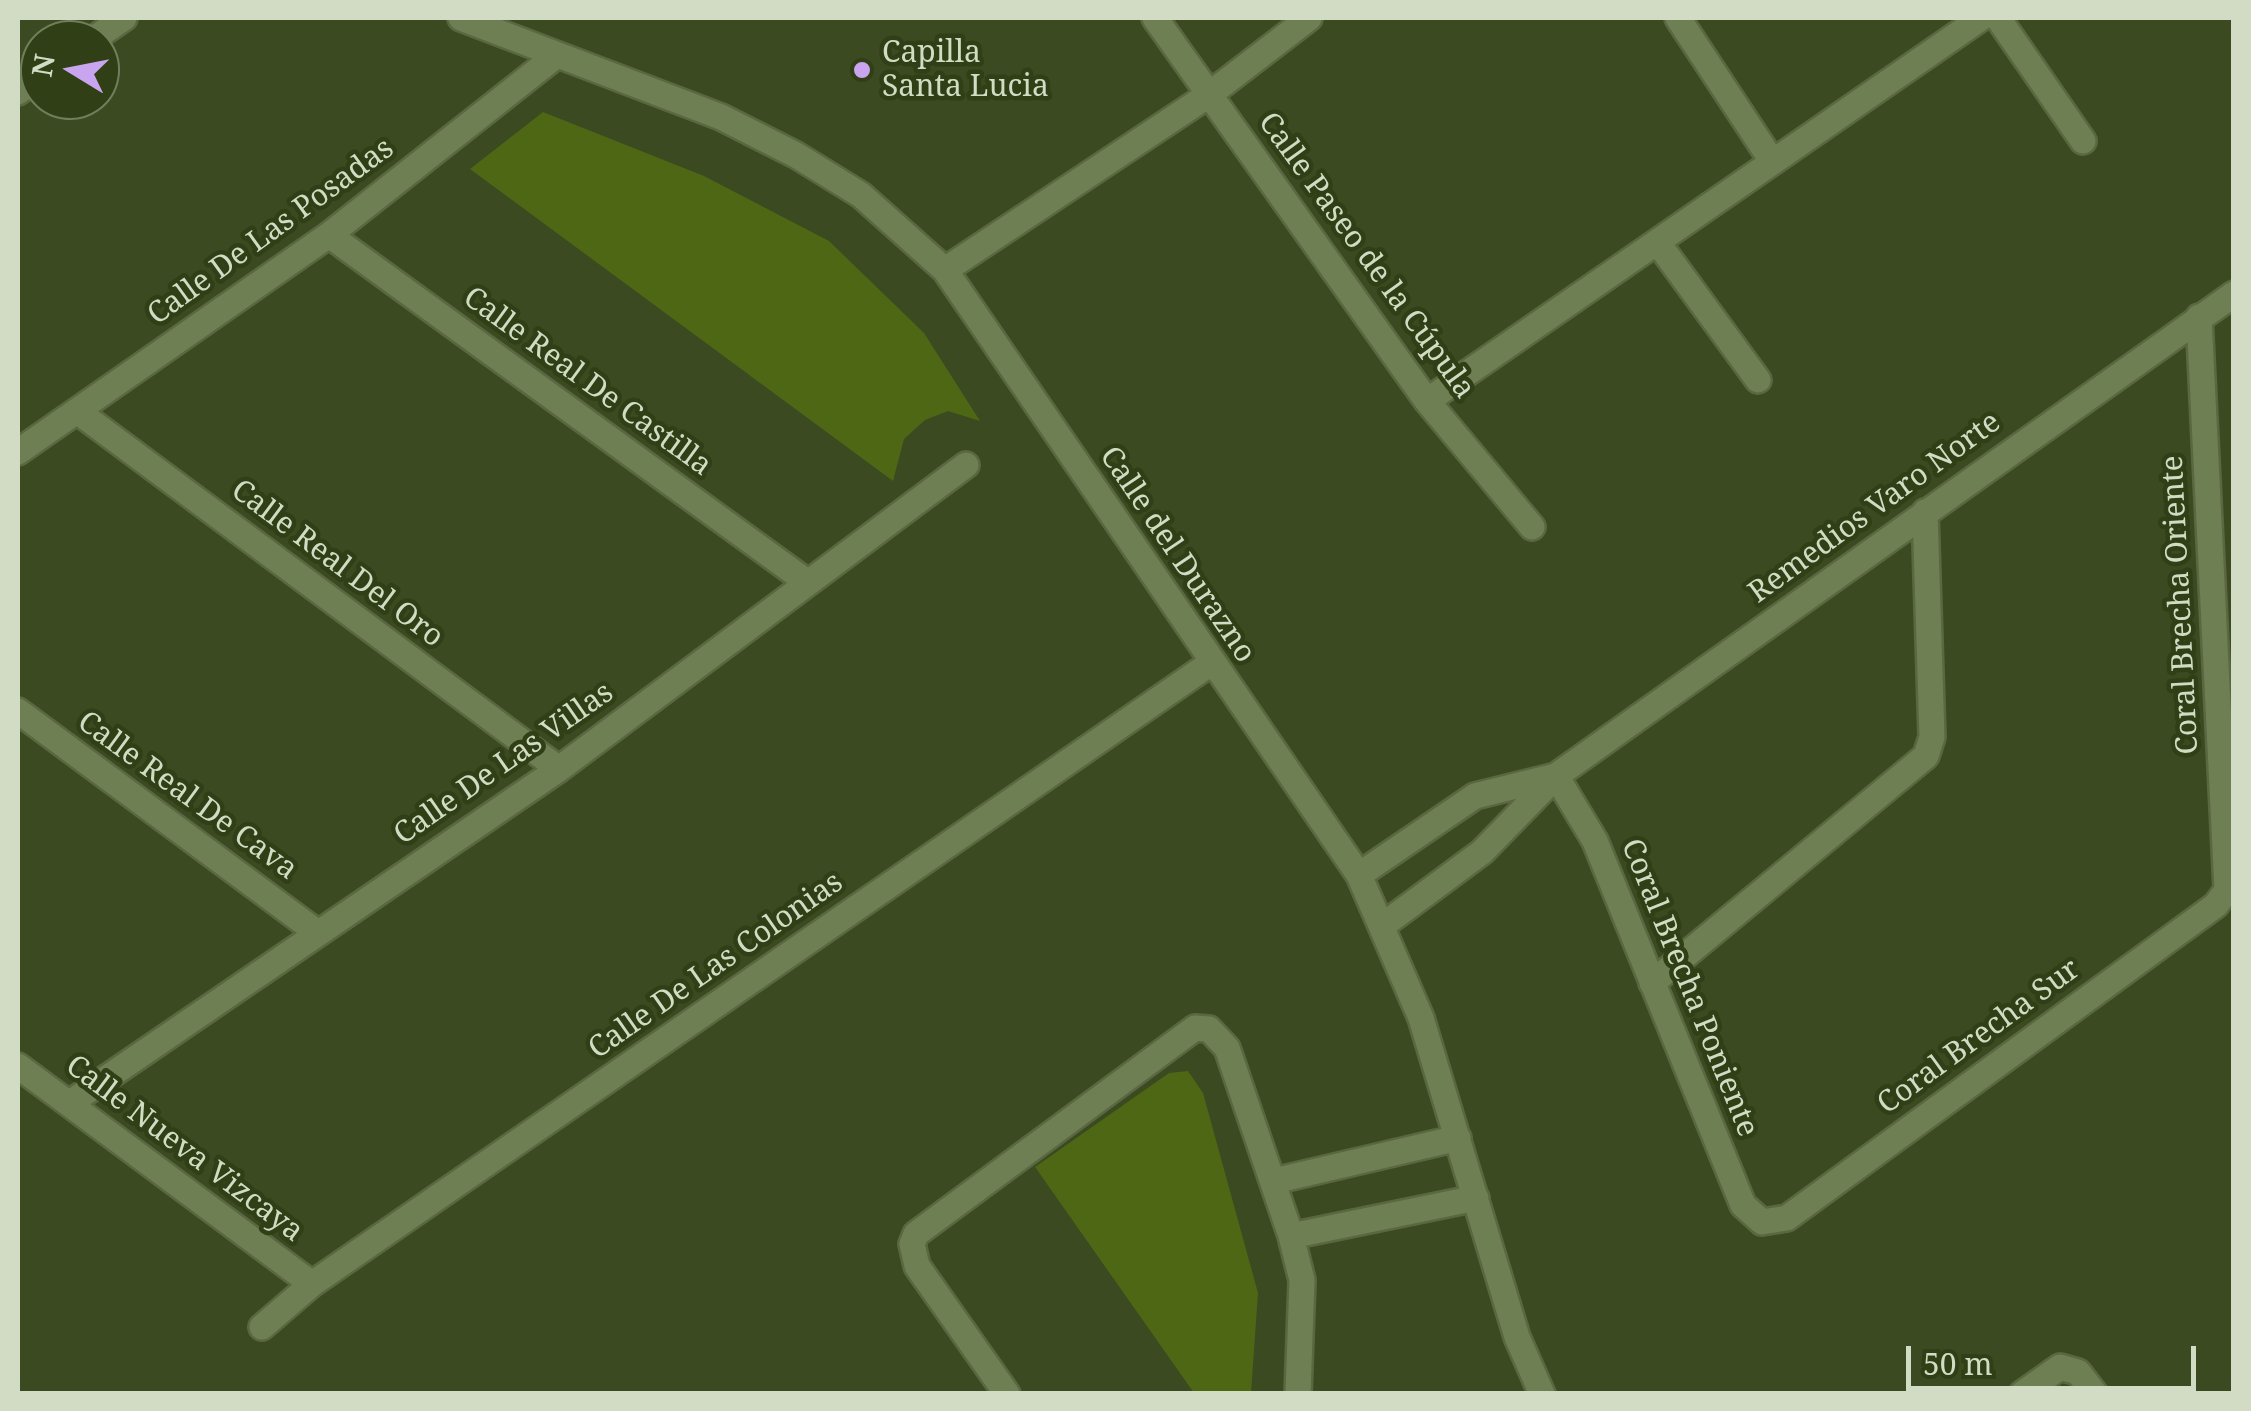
<!DOCTYPE html>
<html>
<head>
<meta charset="utf-8">
<style>
  body { margin:0 }
  #map { position:relative; width:2251px; height:1411px; overflow:hidden; background:#3b4a20; font-family:"Noto Serif",serif }
  canvas { display:block }
  .frame { position:absolute; inset:0; border:20px solid #d2dcc4; pointer-events:none }
  .north { position:absolute; left:20px; top:20px; width:100px; height:100px; box-sizing:border-box; background:#303f15; border:2px solid #717e5b; border-radius:50%; rotate:280deg; font-size:28px; font-weight:700; line-height:40px; text-align:center; color:#d2dcc4 }
  .north::after { content:''; display:block; margin:auto; width:35px; height:45px; background:#c8a5ee; clip-path:polygon(50% 0,100% 100%,50% 72%,0 100%) }
  .scale { position:absolute; left:1906px; top:1346px; width:290px; height:45px; box-sizing:border-box; border:5px solid #d2dcc4; border-top:0; padding-left:12px; font-size:30px; line-height:35px; white-space:nowrap; color:#d2dcc4; -webkit-text-stroke:8px #303f15; paint-order:stroke }
</style>
</head>
<body>
<div id="map">
<canvas width="2251" height="1411"></canvas>
<div class="frame"></div>
<div class="north">N</div>
<div class="scale">50 m</div>
</div>
<script>
const g = document.querySelector('canvas').getContext('2d');
g.lineJoin = 'round';
function fillPath(path, color) { g.fillStyle = color; g.fill(path, 'evenodd'); }
const shape = rows => new Path2D(rows.map(r => 'M' + r).join(''));
function trace(path, color, width, dash) { g.strokeStyle = color; g.lineWidth = width; g.lineCap = dash ? 'butt' : 'round'; g.setLineDash(dash || []); g.stroke(path); }
function label(font, color, halo, rows, align = 'center') {
  g.font = font + ' "Noto Serif",serif'; g.lineWidth = 9; g.setLineDash([]); g.textBaseline = 'middle'; g.strokeStyle = halo; g.fillStyle = color; for (const [text, x, y, turn = 0] of rows) {
    g.save(); g.translate(x, y); g.rotate((+turn || 0) * Math.PI / 180); g.textAlign = isNaN(turn) ? turn : align; if (halo) g.strokeText(text, 0, 0); g.fillText(text, 0, 0); g.restore();
  }
}
fillPath(shape([
  [543,112,704,176,829,241,924,333,980,421,948,411,925,420,904,439,893,481,470,169],
  [1188,1071,1203,1093,1258,1293,1251,1393,1194,1393,1035,1167,1169,1073]
]), '#4d6715');
const minor = shape([
  [461,18,721,117,796,155,861,195,945,270,1359,875,1421,1018,1517,1337,1542,1394],
  [1155,18,1427,401,1532,527],
  [1678,18,1772,161],
  [1998,18,2083,141],
  [92,40,124,18],
  [18,92,40,76],
  [329,235,807,582],
  [1658,243,1758,380],
  [945,270,1210,94,1309,18],
  [1427,401,1981,18],
  [77,411,559,769],
  [18,452,329,235,557,55],
  [18,711,318,933],
  [1556,776,1595,841,1743,1205,1762,1222,1787,1218,2216,905,2227,890,2199,317],
  [1359,875,1475,796,1556,776],
  [1382,926,1482,852,1556,776,2234,294],
  [1652,983,1926,756,1932,737,1925,512],
  [18,1066,312,1284],
  [70,1103,559,769,966,465],
  [1274,1181,1458,1138],
  [1291,1236,1476,1198],
  [262,1327,312,1284,1211,663],
  [1007,1394,917,1266,912,1244,916,1234,1195,1028,1209,1029,1227,1048,1291,1236,1302,1280,1298,1394],
  [2022,1394,2060,1367,2078,1372,2095,1394]
]);
trace(minor, '#5a6741', 30);
trace(minor, '#6d7f53', 25);
for (const [x, y, r, color] of [
  [862,70,10,"#c8a5ee"]
]) { const dot = new Path2D(); dot.arc(x, y, r, 0, 2 * Math.PI); g.fillStyle = color; g.fill(dot); trace(dot, '#303f15', 4); }
label('30px', '#d2dcc4', '#303f15', [
  ["Capilla",882,53],
  ["Santa Lucia",882,87]
], 'left');
label('30px', '#d2dcc4', '#303f15', [
  ["Calle De Las Posadas",271,232,-36],
  ["Calle Paseo de la Cúpula",1366,256,54],
  ["Calle Real De Castilla",587,382,36],
  ["Remedios Varo Norte",1875,508,-36],
  ["Calle del Durazno",1177,555,56],
  ["Calle Real Del Oro",337,564,37],
  ["Coral Brecha Oriente",2181,605,-93],
  ["Calle De Las Villas",504,764,-35],
  ["Calle Real De Cava",187,796,36],
  ["Calle De Las Colonias",716,966,-35],
  ["Coral Brecha Poniente",1689,988,68],
  ["Coral Brecha Sur",1979,1037,-36],
  ["Calle Nueva Vizcaya",184,1149,37]
]);
</script>
</body>
</html>
